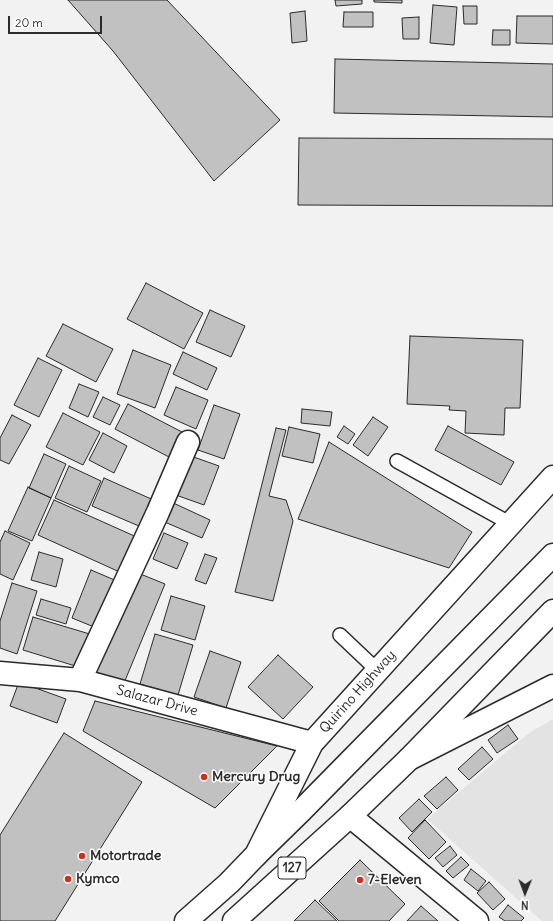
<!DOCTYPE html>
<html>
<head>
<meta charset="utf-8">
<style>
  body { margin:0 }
  #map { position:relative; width:553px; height:921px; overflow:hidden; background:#f2f2f2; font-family:Delius,sans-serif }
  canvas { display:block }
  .north { position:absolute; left:505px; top:873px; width:40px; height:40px; -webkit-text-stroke:3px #fff; paint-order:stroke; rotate:181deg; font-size:11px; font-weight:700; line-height:16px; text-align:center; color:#2b2b2b }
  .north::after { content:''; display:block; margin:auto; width:14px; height:18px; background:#2b2b2b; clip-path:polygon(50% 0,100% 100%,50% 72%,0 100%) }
  .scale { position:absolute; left:8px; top:16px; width:94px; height:18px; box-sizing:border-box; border:2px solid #2b2b2b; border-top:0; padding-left:5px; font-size:12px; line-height:14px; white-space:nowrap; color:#2b2b2b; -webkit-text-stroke:3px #fff; paint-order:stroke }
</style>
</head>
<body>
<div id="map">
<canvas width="553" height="921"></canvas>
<div class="north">N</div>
<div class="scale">20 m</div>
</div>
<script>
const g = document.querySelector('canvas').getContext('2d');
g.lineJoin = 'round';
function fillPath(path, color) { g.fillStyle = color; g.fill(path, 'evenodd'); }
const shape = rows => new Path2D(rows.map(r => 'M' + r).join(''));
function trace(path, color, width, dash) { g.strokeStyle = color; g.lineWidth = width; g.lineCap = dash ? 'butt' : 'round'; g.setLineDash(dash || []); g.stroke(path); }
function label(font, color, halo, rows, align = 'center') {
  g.font = font + ' Delius,sans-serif'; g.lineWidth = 3; g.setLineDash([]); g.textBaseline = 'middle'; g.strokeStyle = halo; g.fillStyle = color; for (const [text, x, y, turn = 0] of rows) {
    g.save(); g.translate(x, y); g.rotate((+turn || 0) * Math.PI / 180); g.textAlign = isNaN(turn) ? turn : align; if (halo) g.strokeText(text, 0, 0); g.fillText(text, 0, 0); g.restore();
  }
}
fillPath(shape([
  [553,719,553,921,542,921,427,819,529,733]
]), '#e3e3e3');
const building = shape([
  [68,0,167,0,280,120,214,181,113,51,68,0],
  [335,0,362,0,362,4,336,6,335,0],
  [374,0,402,0,402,3,374,2,374,0],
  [433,5,457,7,454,45,430,43,433,5],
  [463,6,477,6,477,24,464,24,463,6],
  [305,11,307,41,292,43,290,13,305,11],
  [344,12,373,12,373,27,343,27,344,12],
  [517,16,553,16,553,44,516,43,517,16],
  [419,17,419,39,403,39,402,18,419,17],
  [493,30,510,30,510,45,492,45,493,30],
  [335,59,553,64,553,117,334,113,335,59],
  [299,138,553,139,553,206,298,205,299,138],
  [146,283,203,313,184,349,127,319,146,283],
  [210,310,245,326,231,357,196,342,210,310],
  [63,324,113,349,96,382,46,356,63,324],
  [410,336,523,340,520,408,505,408,504,435,465,433,466,411,449,410,450,406,407,404,410,336],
  [133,350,171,365,155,408,117,394,133,350],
  [183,352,217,368,207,390,173,374,183,352],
  [38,358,62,370,39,417,14,405,38,358],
  [79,384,99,392,88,417,69,408,79,384],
  [176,387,208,400,196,429,164,415,176,387],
  [103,397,120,405,110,425,93,417,103,397],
  [128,404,182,432,169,457,115,429,128,404],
  [214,405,240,414,224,459,198,450,214,405],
  [302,409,332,412,330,426,301,423,302,409],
  [63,413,100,432,83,465,46,447,63,413],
  [12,415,31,425,9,464,0,460,0,438,12,415],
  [373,417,388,427,368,456,353,445,373,417],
  [344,426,355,434,348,444,337,437,344,426],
  [448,426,514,462,501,485,435,450,448,426],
  [289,427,320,434,313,463,282,456,289,427],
  [276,428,286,430,269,496,286,500,293,521,273,601,235,592,276,428],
  [103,433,127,446,114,473,89,460,103,433],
  [329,442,472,532,449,568,298,519,329,442],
  [44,454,66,464,51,498,29,488,44,454],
  [188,455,219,466,204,505,173,494,188,455],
  [69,466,101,481,87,512,55,498,69,466],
  [104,478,158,502,146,529,92,506,104,478],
  [28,487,51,498,32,541,8,531,28,487],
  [54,500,141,539,124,574,38,535,54,500],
  [169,501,210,520,202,538,160,520,169,501],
  [5,531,30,543,13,580,0,574,0,542,5,531],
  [164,533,188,543,177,569,153,559,164,533],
  [39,552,63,559,56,587,31,580,39,552],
  [205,554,217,558,206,584,195,580,205,554],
  [91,570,117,581,99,629,72,618,91,570],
  [138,573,165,584,124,683,91,670,138,573],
  [12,583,37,591,17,654,0,648,0,621,12,583],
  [171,596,205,606,195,640,161,630,171,596],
  [41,599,71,608,66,624,36,615,41,599],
  [33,617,93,635,82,668,23,650,33,617],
  [155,634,193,645,178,695,140,684,155,634],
  [210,651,241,662,226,708,194,697,210,651],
  [278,655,313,687,283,719,248,687,278,655],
  [19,682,66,699,57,723,10,706,19,682],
  [95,701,277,746,215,808,83,731,95,701],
  [508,725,518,739,497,753,488,740,508,725],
  [64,733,142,782,55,921,0,921,0,835,64,733],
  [482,747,493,759,469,780,458,769,482,747],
  [446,777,458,790,437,809,424,796,446,777],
  [419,799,432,812,412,832,399,818,419,799],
  [425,820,446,842,429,859,408,838,425,820],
  [450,846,457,855,443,867,435,858,450,846],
  [461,857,469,865,453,878,446,871,461,857],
  [360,860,405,904,389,921,339,921,319,901,360,860],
  [471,869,486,881,478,891,464,880,471,869],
  [489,882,505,899,493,910,477,893,489,882],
  [315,900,337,921,294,921,315,900],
  [508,905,524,918,521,921,505,921,499,917,508,905],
  [421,906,438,921,407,921,421,906]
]);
fillPath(building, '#c1c1c1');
trace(building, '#2b2b2b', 1);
const service = shape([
  [397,461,511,524],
  [340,635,378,671]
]);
const minor = shape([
  [0,673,80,680,312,743],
  [80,680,158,512,188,442],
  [350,816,477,921]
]);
const primary = shape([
  [186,921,229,883,256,855,312,743,553,477],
  [234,921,350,816,409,759,553,686]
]);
const trunk = shape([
  [409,759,553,611],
  [256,855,301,811,553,555]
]);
trace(service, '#2b2b2b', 16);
trace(minor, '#2b2b2b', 25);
trace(primary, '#2b2b2b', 25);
trace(trunk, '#2b2b2b', 25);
trace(service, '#fff', 13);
trace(minor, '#fff', 22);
trace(primary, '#fff', 22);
trace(trunk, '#fff', 22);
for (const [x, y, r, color] of [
  [204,777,4,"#c8321e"],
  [82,856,4,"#c8321e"],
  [68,879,4,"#c8321e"],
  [360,880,4,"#c8321e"]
]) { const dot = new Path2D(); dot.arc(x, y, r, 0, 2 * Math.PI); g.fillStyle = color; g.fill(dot); trace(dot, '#fff', 1.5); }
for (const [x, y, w] of [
  [292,868,28]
]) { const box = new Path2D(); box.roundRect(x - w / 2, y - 11, w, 22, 3); g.fillStyle = '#fff'; g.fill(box); trace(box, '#2b2b2b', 1); }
label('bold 13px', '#2b2b2b', null, [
  ["127",292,868]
]);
label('14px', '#2b2b2b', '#fff', [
  ["Quirino Highway",358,692,-48],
  ["Salazar Drive",157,701,15]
]);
label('bold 14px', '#2b2b2b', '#fff', [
  ["Mercury Drug",212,777],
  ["Motortrade",90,856],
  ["Kymco",76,879],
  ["7-Eleven",368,880]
], 'left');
</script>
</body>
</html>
